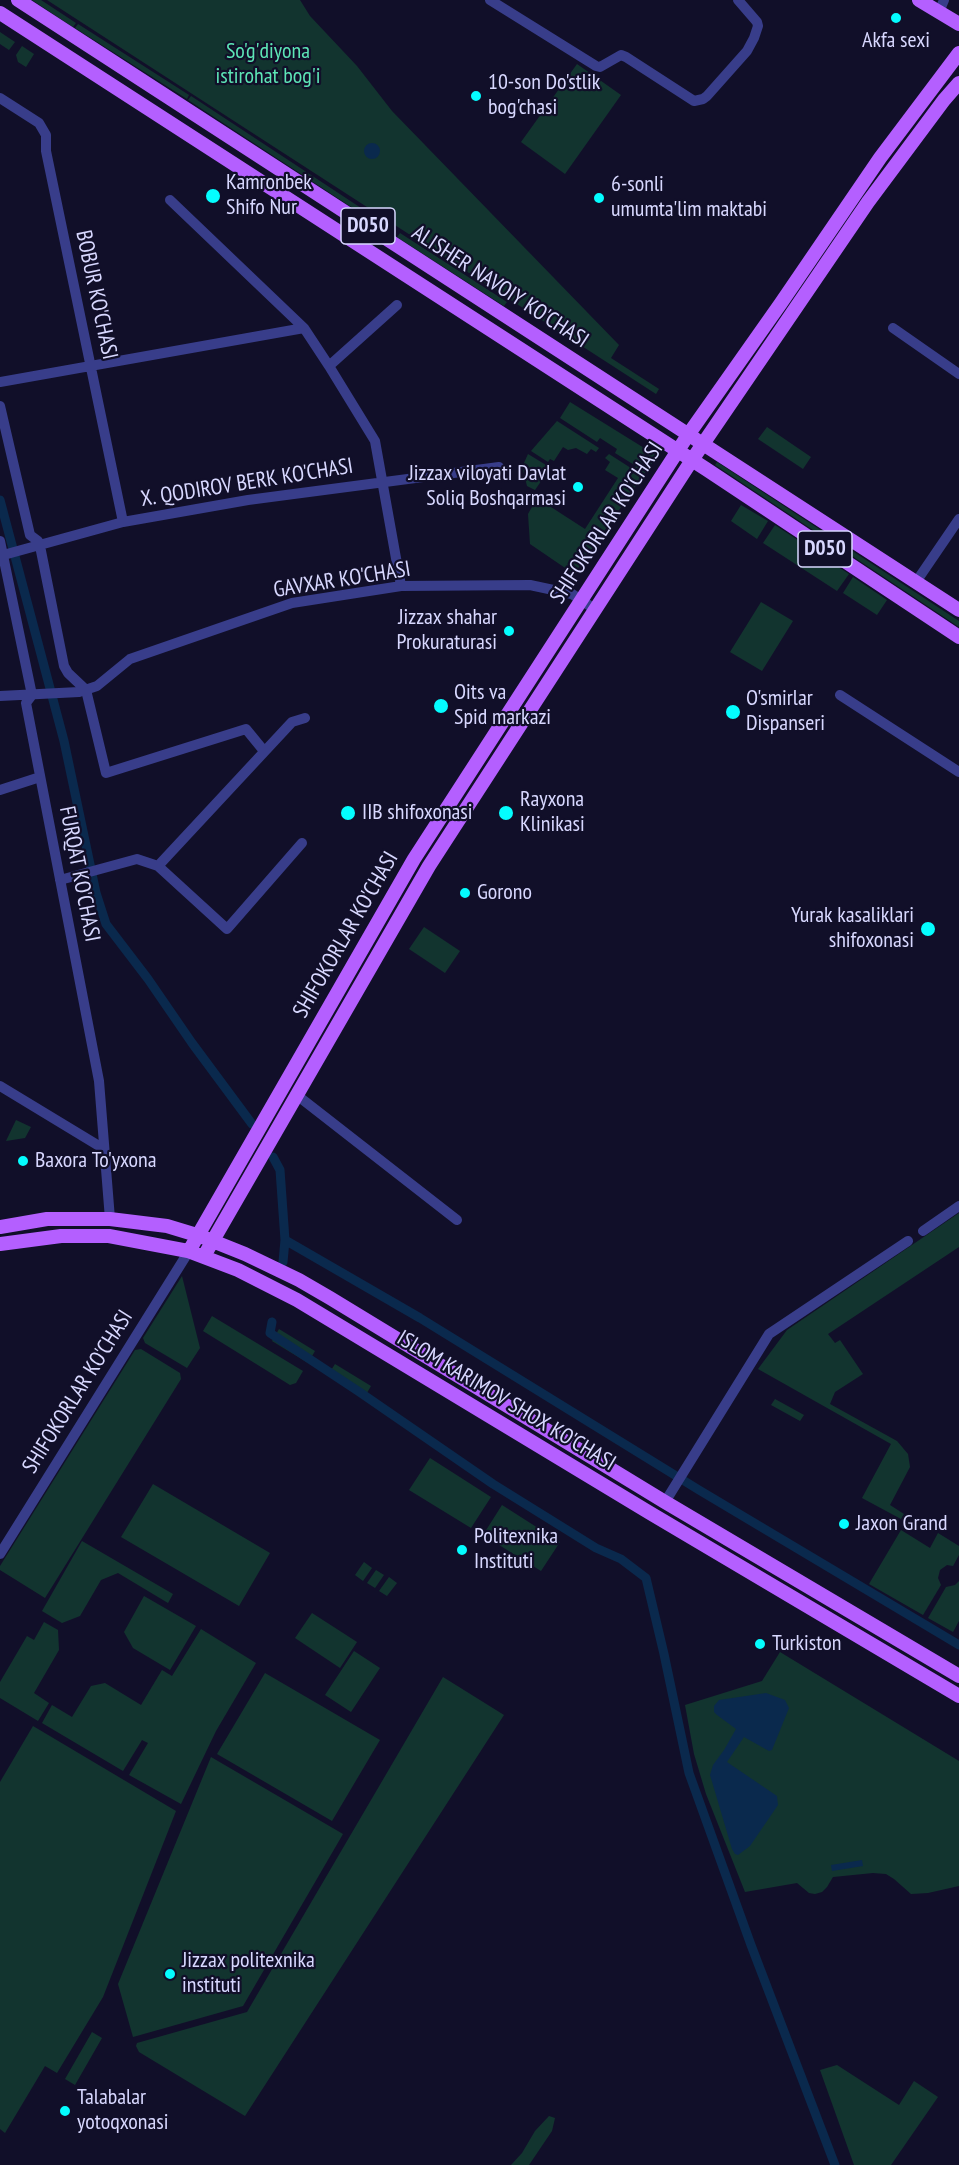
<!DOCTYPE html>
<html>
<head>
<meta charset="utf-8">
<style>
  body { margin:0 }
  canvas { display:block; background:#110f29 }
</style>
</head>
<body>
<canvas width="959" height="2165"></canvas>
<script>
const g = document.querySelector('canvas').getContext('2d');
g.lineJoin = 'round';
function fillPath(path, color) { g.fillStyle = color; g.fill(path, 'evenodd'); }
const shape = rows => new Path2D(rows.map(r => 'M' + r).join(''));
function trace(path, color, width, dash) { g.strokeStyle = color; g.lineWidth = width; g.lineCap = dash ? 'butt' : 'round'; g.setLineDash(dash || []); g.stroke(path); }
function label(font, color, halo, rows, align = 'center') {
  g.font = font + ' "PT Sans Narrow",sans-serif'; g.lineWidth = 4.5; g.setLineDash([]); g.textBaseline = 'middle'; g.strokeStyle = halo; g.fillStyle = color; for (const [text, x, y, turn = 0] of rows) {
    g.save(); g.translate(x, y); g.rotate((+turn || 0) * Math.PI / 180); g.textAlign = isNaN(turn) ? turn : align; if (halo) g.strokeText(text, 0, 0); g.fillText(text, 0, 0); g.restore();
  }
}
fillPath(shape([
  [32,0,41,0,76,23,73,27],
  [47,0,300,0,310,16,357,66,392,111,619,345,611,358,659,389,656,394],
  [78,24,189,95,187,99,75,28],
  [0,32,15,42,9,50,0,44],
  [22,46,34,54,26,67,18,62,16,55],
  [577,64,621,95,565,174,521,142],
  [191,96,396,231,394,235,188,100],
  [400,233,507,302,504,306,397,237],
  [570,402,657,456,574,574,530,544,528,514,537,498,585,529,618,478,605,470,610,462,605,458,609,454,634,470,636,466,615,453,617,449,600,438,597,442,560,418],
  [557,421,599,448,596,452,591,449,587,454,576,448,568,450,563,447,554,461,550,459,548,462,531,451],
  [767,427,811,457,803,469,758,439],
  [528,454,546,465,544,469,548,471,535,490,527,486,523,470,524,463],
  [717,462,959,621,959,627,715,465],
  [741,505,768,521,757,539,731,521],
  [775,525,849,574,837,591,763,543],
  [853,577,887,600,877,615,843,593],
  [761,602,793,621,762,671,730,652],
  [424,927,460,951,445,973,409,949],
  [16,1120,31,1127,25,1138,6,1141],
  [959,1213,959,1247,828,1334,835,1343,840,1340,863,1374,835,1392,830,1404,897,1441,908,1454,910,1467,890,1505,904,1514,901,1519,862,1498,891,1444,758,1369,787,1330],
  [182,1276,200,1348,187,1368,145,1343,143,1338],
  [212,1316,303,1371,296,1383,290,1385,203,1331],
  [279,1329,315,1351,308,1363,272,1341],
  [141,1349,180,1373,181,1379,45,1598,0,1570,0,1566,135,1350],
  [335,1364,371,1386,364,1398,328,1375],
  [775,1399,804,1415,800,1421,771,1405],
  [430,1458,491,1497,471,1528,409,1490],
  [153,1484,270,1553,239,1606,121,1537],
  [502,1505,560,1542,541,1571,483,1535],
  [901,1530,930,1548,938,1533,959,1546,959,1555,953,1566,947,1565,940,1570,938,1578,941,1585,923,1615,869,1584],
  [82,1541,173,1594,168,1603,118,1573,101,1580,80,1616,62,1623,42,1611],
  [364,1562,372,1568,363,1581,355,1575],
  [376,1570,384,1575,375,1588,367,1583],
  [389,1577,397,1583,387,1596,379,1591],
  [959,1581,959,1621,953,1632,928,1618,946,1587,955,1585],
  [144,1596,196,1626,170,1670,133,1648,124,1632],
  [312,1613,357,1642,340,1668,295,1638],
  [44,1622,58,1630,59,1650,34,1693,49,1703,38,1721,0,1698,0,1682,27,1636,34,1640],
  [201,1629,256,1663,216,1731,181,1804,129,1775,148,1743,142,1740,123,1771,42,1723,52,1705,72,1717,91,1686,105,1683,141,1705,162,1670,172,1676],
  [354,1651,380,1668,351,1712,325,1695],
  [780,1652,959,1761,959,1886,928,1893,911,1894,894,1879,886,1874,873,1873,833,1877,827,1887,822,1892,815,1894,809,1893,797,1883,745,1892,706,1794,694,1754,685,1705,762,1681],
  [265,1673,380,1740,332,1821,217,1754],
  [443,1677,504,1715,245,2116,139,2052,136,2046,137,2043,247,2012],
  [33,1726,176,1811,103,1997,57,2073,45,2066,5,2133,0,2129,0,1782],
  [211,1757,343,1834,243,2006,133,2037,118,1984],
  [92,2032,102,2038,75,2085,65,2079],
  [837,2065,899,2105,914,2081,938,2097,891,2165,854,2165,820,2070],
  [549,2116,555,2118,552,2131,529,2165,511,2165,522,2153,535,2131]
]), '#12342f');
fillPath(shape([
  '364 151a8 8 0 1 1 16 0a8 8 0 1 1-16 0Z',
  [766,1693,785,1700,789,1708,772,1750,769,1751,744,1737,727,1762,777,1796,778,1805,750,1846,738,1855,735,1854,732,1849,710,1775,713,1765,724,1750,736,1729,717,1715,714,1712,714,1706,719,1700],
  [862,1860,863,1866,832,1871,831,1865]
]), '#0a294d');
trace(shape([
  [0,500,64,741,96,893,106,924,148,979,192,1043,252,1124],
  [273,1157,280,1170,285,1240,283,1262],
  [285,1240,420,1318,699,1490,959,1645],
  [272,1322,270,1333,358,1391,493,1484,596,1548,621,1559,646,1578,664,1654,689,1773,751,1945,835,2165]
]), '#0a294d', 9);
trace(shape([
  [490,0,596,66,600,67,621,55,626,57,694,101,703,99,707,96,747,51,754,38,758,26,757,22,738,0],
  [939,12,944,0],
  [0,98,39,123,46,135,46,151,123,522],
  [170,200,304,328],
  [893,328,959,374],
  [329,366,375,441,401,586],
  [0,382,304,328,329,366,397,305],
  [0,406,30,535,38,541,40,546,64,666,68,673,86,690,106,773,246,729,264,751],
  [0,541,32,695,26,703,99,1081,110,1219],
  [0,556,123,522,248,500,499,467],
  [916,582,959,519],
  [840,695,959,772],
  [0,696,79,692,97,686,130,659,292,603,401,586,530,585,572,594,596,610],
  [0,790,40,777],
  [158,866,292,722,305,718],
  [60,880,137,859,158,866,227,929,302,843],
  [0,1086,104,1149],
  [298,1096,457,1220],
  [923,1231,959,1206],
  [665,1502,769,1334,908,1241],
  [0,1554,189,1251]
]), '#383d8a', 10);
trace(shape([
  [18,0,959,610],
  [919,0,959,24],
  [0,13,706,469,959,637],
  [0,1227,47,1219,110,1219,167,1226,200,1236,245,1254,299,1280,330,1298,665,1502,959,1676],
  [0,1244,61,1236,109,1236,188,1251,238,1270,297,1300,650,1513,959,1696],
  [189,1251,414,859,688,435,781,303,880,158,959,53],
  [204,1256,429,866,692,460,868,202,944,100,959,83]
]), '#b45fff', 14);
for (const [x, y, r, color] of [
  [896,18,6,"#04fdff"],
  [476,96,6,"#04fdff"],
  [213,196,8,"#04fdff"],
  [599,198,6,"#04fdff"],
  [578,487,6,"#04fdff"],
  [509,631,6,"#04fdff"],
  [441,706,8,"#04fdff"],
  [733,712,8,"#04fdff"],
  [348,813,8,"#04fdff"],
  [506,813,8,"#04fdff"],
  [465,893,6,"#04fdff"],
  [928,929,8,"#04fdff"],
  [23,1161,6,"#04fdff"],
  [844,1524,6,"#04fdff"],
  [462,1550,6,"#04fdff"],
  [760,1644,6,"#04fdff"],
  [170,1974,6,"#04fdff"],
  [65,2111,6,"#04fdff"]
]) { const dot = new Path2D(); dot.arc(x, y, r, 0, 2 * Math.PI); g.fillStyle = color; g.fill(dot); trace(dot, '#110f29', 2); }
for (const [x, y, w] of [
  [368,226,54],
  [825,549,54]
]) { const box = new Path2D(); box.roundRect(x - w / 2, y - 18, w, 36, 4.5); g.fillStyle = '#110f29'; g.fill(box); trace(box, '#d8d8ff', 1.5); }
label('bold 21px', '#d8d8ff', null, [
  ["D050",368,226],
  ["D050",825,549]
]);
label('22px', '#d8d8ff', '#110f29', [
  ["Akfa sexi",896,41,"center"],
  ["10-son Do'stlik",488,83],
  ["bog'chasi",488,108],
  ["Kamronbek",226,183],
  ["Shifo Nur",226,208],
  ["6-sonli",611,185],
  ["umumta'lim maktabi",611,210],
  ["Jizzax viloyati Davlat",566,474,"right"],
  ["Soliq Boshqarmasi",566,499,"right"],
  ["Jizzax shahar",497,618,"right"],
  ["Prokuraturasi",497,643,"right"],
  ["Oits va",454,693],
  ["Spid markazi",454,718],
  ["O'smirlar",746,699],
  ["Dispanseri",746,724],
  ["Rayxona",520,800],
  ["Klinikasi",520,825],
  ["IIB shifoxonasi",362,813],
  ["Gorono",477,893],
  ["Yurak kasaliklari",914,916,"right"],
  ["shifoxonasi",914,941,"right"],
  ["Baxora To'yxona",35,1161],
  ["Jaxon Grand",856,1524],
  ["Politexnika",474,1537],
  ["Instituti",474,1562],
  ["Turkiston",772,1644],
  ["Jizzax politexnika",182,1961],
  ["instituti",182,1986],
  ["Talabalar",77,2098],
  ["yotoqxonasi",77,2123]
], 'left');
label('22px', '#5de5b6', '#110f29', [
  ["So'g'diyona",268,52],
  ["istirohat bog'i",268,77]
]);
label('22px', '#d8d8ff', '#110f29', [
  ["ALISHER NAVOIY KO'CHASI",500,287,33],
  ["BOBUR KO'CHASI",96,295,78],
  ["X. QODIROV BERK KO'CHASI",247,483,-9],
  ["SHIFOKORLAR KO'CHASI",607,523,-57],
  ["GAVXAR KO'CHASI",342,580,-9],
  ["FURQAT KO'CHASI",79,874,79],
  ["SHIFOKORLAR KO'CHASI",346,935,-60],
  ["SHIFOKORLAR KO'CHASI",78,1392,-58],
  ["ISLOM KARIMOV SHOX KO'CHASI",506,1401,31]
]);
</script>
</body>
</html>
